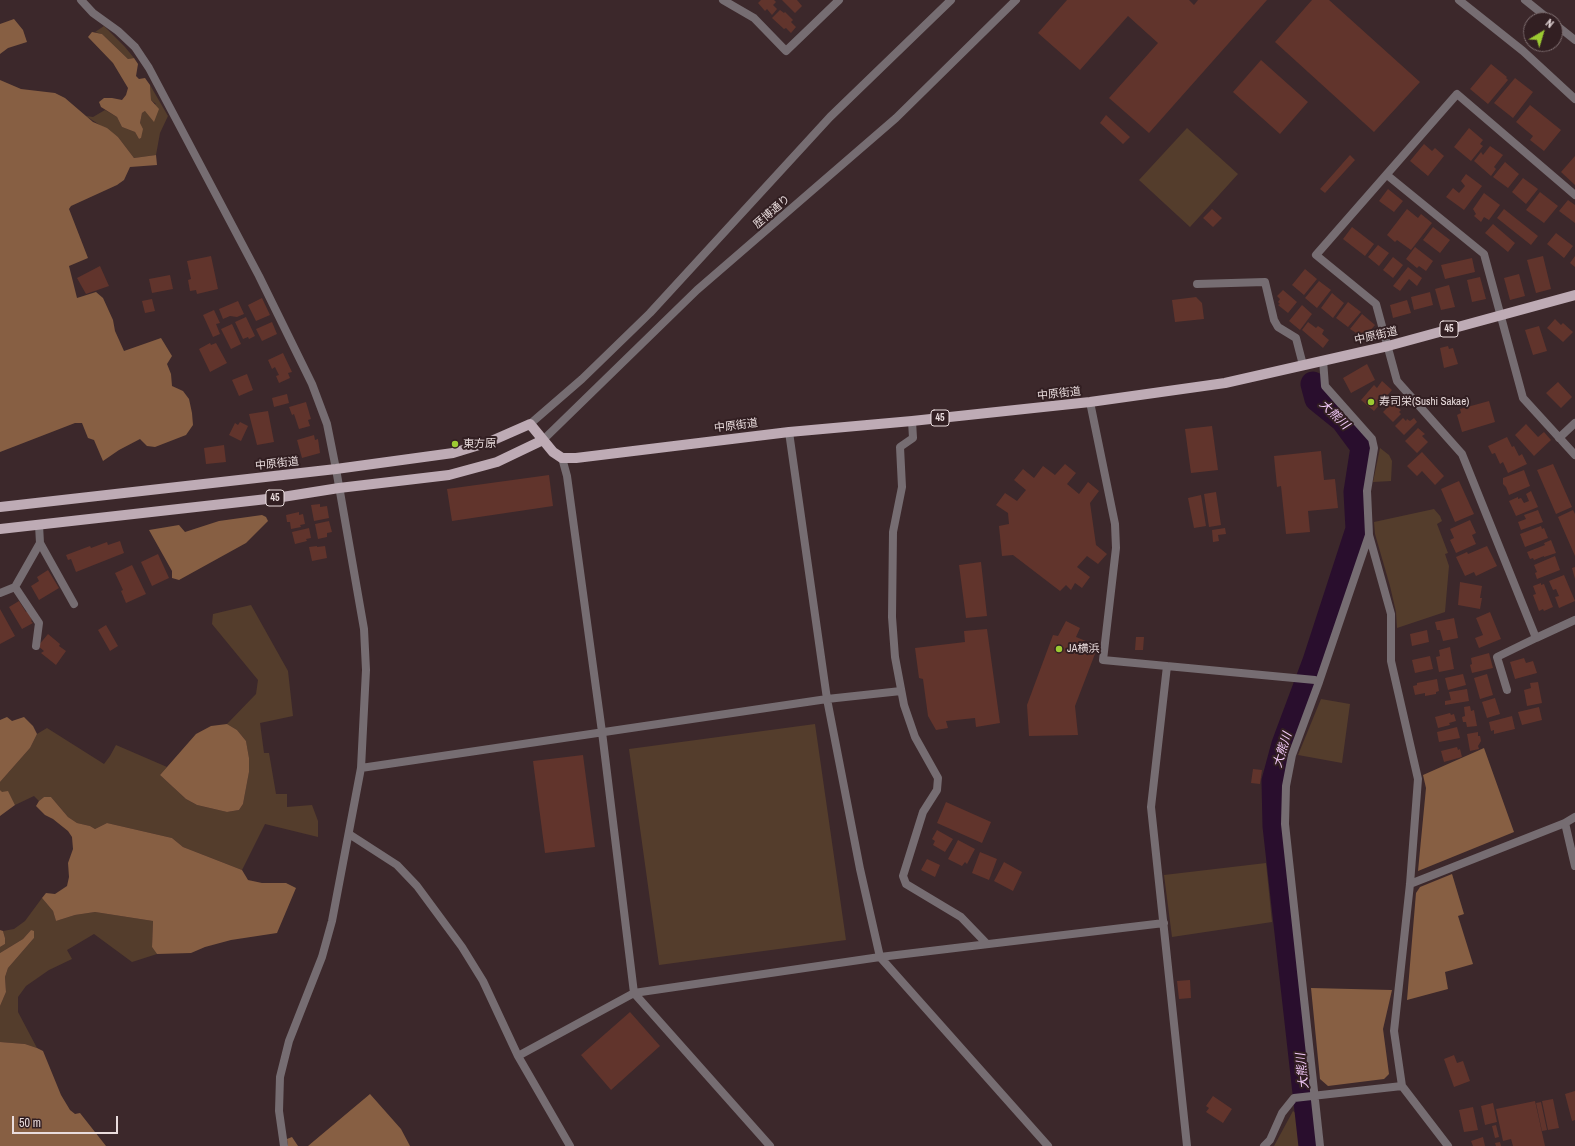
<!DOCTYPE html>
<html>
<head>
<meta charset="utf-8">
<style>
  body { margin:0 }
  #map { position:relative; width:1575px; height:1146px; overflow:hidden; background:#3c282b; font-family:"Archivo Narrow",sans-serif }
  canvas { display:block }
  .north { position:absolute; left:1523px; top:12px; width:40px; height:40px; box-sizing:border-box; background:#321f22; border:1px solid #7b6b6d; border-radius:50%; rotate:38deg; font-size:11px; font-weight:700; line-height:16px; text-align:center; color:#e9dcdd }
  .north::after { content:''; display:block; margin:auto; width:14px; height:18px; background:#9cca32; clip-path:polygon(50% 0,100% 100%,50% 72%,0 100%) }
  .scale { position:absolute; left:12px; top:1116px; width:106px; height:18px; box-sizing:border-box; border:2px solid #e9dcdd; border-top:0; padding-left:5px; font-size:12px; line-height:14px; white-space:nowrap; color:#e9dcdd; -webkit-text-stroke:3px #321f22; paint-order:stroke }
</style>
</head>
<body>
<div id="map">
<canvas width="1575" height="1146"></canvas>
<div class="north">N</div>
<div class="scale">50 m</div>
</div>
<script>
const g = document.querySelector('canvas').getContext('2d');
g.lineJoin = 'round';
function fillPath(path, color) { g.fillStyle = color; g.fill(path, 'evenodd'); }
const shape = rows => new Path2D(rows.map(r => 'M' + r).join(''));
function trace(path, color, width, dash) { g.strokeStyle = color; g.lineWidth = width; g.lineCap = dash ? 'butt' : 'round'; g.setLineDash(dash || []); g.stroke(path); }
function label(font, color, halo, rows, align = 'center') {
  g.font = font + ' "Archivo Narrow","Noto Sans JP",sans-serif'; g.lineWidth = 4; g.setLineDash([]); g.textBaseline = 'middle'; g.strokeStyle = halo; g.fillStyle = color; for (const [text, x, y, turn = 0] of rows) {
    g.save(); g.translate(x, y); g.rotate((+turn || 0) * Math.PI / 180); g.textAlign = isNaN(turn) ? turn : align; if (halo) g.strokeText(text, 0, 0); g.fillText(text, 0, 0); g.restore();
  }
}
fillPath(shape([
  [104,26,125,47,134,58,128,59,102,34,95,32],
  [150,85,168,116,160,133,156,155,134,158,118,137,86,116,93,117,105,110,117,117,122,127,135,132,139,139,141,138,140,123,142,113,156,104,151,100],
  [1187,128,1238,174,1190,227,1139,180],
  [1380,448,1389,455,1392,461,1391,481,1373,482],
  [1434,509,1440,516,1442,521,1437,524,1448,553,1445,554,1449,566,1445,612,1397,628,1396,612,1390,586,1375,534,1374,522],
  [251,605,288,671,293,716,260,723,264,753,269,753,276,794,287,794,287,807,312,805,318,821,318,837,265,824,242,870,183,847,172,838,107,823,95,829,90,826,77,823,68,817,51,797,44,797,39,801,34,796,15,805,8,792,1,792,0,790,0,782,30,748,37,734,47,728,104,764,110,756,116,745,167,767,160,775,186,799,197,805,227,812,239,810,243,804,249,772,249,758,246,741,237,730,227,724,256,694,258,680,212,624,213,614],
  [1321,699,1350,704,1342,763,1298,755],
  [815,724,846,940,659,965,629,749],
  [1266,863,1272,922,1172,937,1164,875],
  [42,898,53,911,56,921,75,915,95,912,153,921,152,947,157,954,132,962,94,934,67,950,72,959,49,970,26,986,18,997,18,1012,37,1048,25,1044,0,1042,0,1006,6,992,5,977,8,968,34,938,31,930,23,939,0,953,0,947,5,944,5,938,3,931,14,929,25,921],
  [1293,1111,1301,1117,1305,1146,1274,1146]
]), '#543d2c');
fillPath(shape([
  [14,19,23,30,27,42,8,48,0,54,0,24],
  [92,32,102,34,128,59,134,58,138,64,136,76,139,79,145,78,150,85,151,100,159,109,154,122,145,111,142,113,140,123,143,129,141,138,139,139,135,132,122,127,117,117,101,107,99,102,104,98,112,98,122,100,126,95,128,88,113,63,88,37],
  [0,80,21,89,55,93,65,98,93,122,107,128,118,137,134,158,156,155,157,165,130,167,124,180,117,185,71,206,69,209,88,258,69,266,77,298,96,292,103,298,113,320,115,331,124,351,161,338,172,356,167,364,171,374,172,386,183,391,189,399,192,413,193,425,186,435,155,447,147,446,140,439,119,450,103,461,94,440,88,438,82,423,75,423,0,452],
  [262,515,266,517,268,521,246,543,179,580,172,578,172,571,149,530,179,525,185,532,219,521],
  [7,717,12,721,24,717,33,726,37,734,30,748,0,782,0,720],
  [227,724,237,730,246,741,249,758,249,772,243,804,239,810,227,812,197,805,186,799,160,775,196,734,211,726],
  [1484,748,1514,832,1418,871,1426,788,1423,775],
  [0,790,2,792,8,791,15,805,0,816],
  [44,797,51,797,68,817,77,823,90,826,95,829,107,823,172,838,183,847,242,870,248,880,262,883,286,883,296,888,277,933,231,940,205,947,191,953,157,954,152,947,153,921,95,912,75,915,56,921,53,911,42,898,46,893,55,894,67,886,69,877,68,863,73,849,72,837,68,831,53,819,45,815,36,806,39,801],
  [1452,874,1464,914,1458,916,1473,964,1445,972,1448,989,1407,1000,1416,893,1420,887],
  [0,930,3,931,5,938,5,944,0,947],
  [31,930,34,931,34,938,8,968,5,977,6,992,0,1006,0,953,23,939],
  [1311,988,1392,990,1383,1029,1389,1074,1384,1079,1328,1086,1320,1079],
  [0,1042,25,1044,37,1048,43,1051,61,1095,70,1110,75,1114,80,1113,106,1146,0,1146],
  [370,1094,401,1129,410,1146,308,1146],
  [292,1137,298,1146,288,1146,287,1139]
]), '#875f43');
trace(shape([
  [1311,1146,1275,826,1274,781,1284,744,1315,661,1358,529,1356,492,1363,447,1343,420,1317,399,1313,384]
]), '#290e2d', 25);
fillPath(shape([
  [761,0,774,0,776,2,773,5,777,9,772,15,767,9,765,11,758,3],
  [782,0,797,0,802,6,795,13],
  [1067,0,1189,0,1194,5,1198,0,1267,0,1149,133,1109,98,1158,43,1128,16,1080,70,1038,33],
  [1312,0,1329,0,1420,82,1374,132,1275,42],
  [780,10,784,13,785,12,793,20,791,22,796,27,791,33,786,28,784,29,772,18],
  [1261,60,1308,102,1280,134,1233,92],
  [1491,64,1507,77,1506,78,1508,80,1488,104,1470,89],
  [1515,78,1533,92,1513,118,1494,103],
  [1530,105,1561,130,1544,151,1530,140,1533,136,1516,122],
  [1106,115,1130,137,1123,144,1100,123],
  [1469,128,1483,140,1480,144,1483,146,1471,161,1454,147],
  [1424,144,1432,151,1435,148,1444,156,1428,176,1410,161],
  [1490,146,1503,155,1494,167,1496,169,1491,176,1474,161,1481,152,1483,155],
  [1350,155,1355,160,1325,193,1320,189],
  [1575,156,1575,185,1561,172],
  [1505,162,1519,174,1508,188,1493,177],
  [1466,174,1482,186,1464,210,1446,197,1453,188,1459,193,1465,186,1461,181],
  [1523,178,1538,189,1526,204,1512,192],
  [1388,189,1403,201,1394,212,1379,201],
  [1540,192,1558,206,1544,223,1526,210],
  [1484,193,1500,205,1489,220,1484,217,1481,222,1474,216,1476,214,1473,209],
  [1568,200,1575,205,1575,223,1559,211],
  [1212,209,1222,218,1213,227,1203,218],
  [1407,209,1418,218,1421,214,1432,223,1411,250,1397,240,1395,242,1387,235],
  [1504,209,1538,236,1531,245,1497,218],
  [1493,224,1515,243,1508,252,1485,233],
  [1352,227,1374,244,1365,256,1343,239],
  [1433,227,1450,240,1440,253,1423,240],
  [1556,233,1573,246,1564,258,1547,244],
  [1378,245,1389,253,1379,266,1368,257],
  [1415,247,1433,261,1426,271,1419,266,1417,268,1406,259],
  [211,256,218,289,197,294,196,290,190,291,188,280,191,279,187,261],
  [1543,256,1551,289,1536,293,1527,260],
  [1575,256,1575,267,1570,263],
  [1393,257,1403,265,1393,278,1383,270],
  [1472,258,1475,272,1445,279,1441,265],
  [100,266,109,286,86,294,77,278],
  [1408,267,1422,278,1417,286,1409,279,1400,291,1393,286],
  [1305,269,1317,279,1304,295,1292,285],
  [1519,274,1525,296,1510,300,1504,278],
  [170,275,173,289,152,293,149,279],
  [1480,277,1486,299,1472,302,1467,280],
  [1319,281,1331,290,1317,308,1305,298],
  [1449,285,1455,307,1441,310,1435,289],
  [1283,290,1297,302,1288,313,1278,305,1280,304,1278,302,1280,299,1277,296],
  [1430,292,1433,305,1414,310,1411,297],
  [1332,293,1344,303,1333,318,1321,308],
  [1196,297,1202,303,1204,319,1175,322,1172,300],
  [262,298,270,315,256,321,248,305],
  [152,299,155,311,145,313,142,301],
  [1407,300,1411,313,1393,318,1390,305],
  [238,301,244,314,237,317,230,316,223,319,219,309],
  [1348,302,1361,312,1348,327,1336,318],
  [1302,305,1312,314,1300,330,1289,321],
  [214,310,220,323,216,324,220,334,213,337,203,315],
  [1362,314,1375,325,1364,338,1350,329],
  [246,317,255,336,249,339,248,337,243,339,235,322],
  [1555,319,1561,325,1563,323,1573,332,1563,342,1547,328],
  [272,322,277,334,262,341,256,329],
  [1308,322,1316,328,1318,326,1324,330,1322,334,1329,340,1323,348,1302,330],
  [232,324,241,344,231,349,221,329],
  [1539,326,1547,351,1533,355,1525,330],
  [210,343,211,345,216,343,227,363,210,372,199,349],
  [1448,346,1449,349,1453,348,1458,364,1444,368,1440,348],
  [283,353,292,372,288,373,290,378,279,383,276,376,279,375,275,367,272,369,268,360],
  [1367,364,1375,380,1351,393,1343,378],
  [247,374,253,390,239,396,232,380],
  [1382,381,1392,390,1374,411,1361,400,1374,385,1377,388],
  [1558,382,1572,397,1561,408,1546,393],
  [287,394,289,403,274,407,272,398],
  [1396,399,1402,404,1398,408,1401,410,1399,412,1401,414,1393,422,1383,412],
  [1489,401,1495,422,1462,432,1457,415,1461,413,1460,409],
  [306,402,311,419,308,420,310,426,299,429,294,414,292,415,289,407],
  [268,411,274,442,257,445,249,414],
  [1403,418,1406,421,1407,419,1410,421,1414,418,1417,422,1404,435,1395,426],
  [240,422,248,426,241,441,229,435,235,423,238,425],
  [1526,424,1538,437,1544,432,1551,440,1534,456,1515,435],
  [1212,426,1218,470,1191,473,1185,429],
  [1418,428,1425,434,1422,436,1428,442,1417,453,1405,441],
  [314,435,315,440,318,439,320,453,302,458,297,440],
  [1507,437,1512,447,1514,446,1519,456,1522,454,1527,464,1508,473,1503,462,1500,464,1495,453,1492,454,1488,446],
  [224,445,226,462,206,464,204,448],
  [1321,451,1324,480,1335,479,1338,508,1308,511,1310,532,1286,534,1281,486,1277,487,1274,456],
  [1422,452,1444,476,1435,485,1422,471,1417,476,1407,466],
  [1065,464,1076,473,1067,484,1079,494,1088,482,1099,491,1090,503,1096,545,1107,554,1098,564,1087,556,1077,567,1090,577,1082,588,1075,583,1071,590,1066,585,1060,591,1013,555,1002,556,999,526,1009,524,1008,513,996,505,1005,493,1017,501,1026,490,1014,480,1023,469,1034,478,1043,466,1055,475],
  [1553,464,1572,507,1556,514,1537,470],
  [1524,470,1530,486,1509,495,1506,487,1503,484,1503,478],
  [549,475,553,506,452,521,447,489],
  [1459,481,1474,514,1455,522,1441,489],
  [1531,491,1538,507,1516,516,1509,501,1518,497,1518,499,1521,498,1524,503,1529,501,1526,494],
  [1216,492,1221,525,1209,527,1204,494],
  [1201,495,1206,526,1194,528,1188,498],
  [320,504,320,507,327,506,329,518,314,521,311,505],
  [1538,510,1543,522,1521,530,1518,522,1526,519,1524,515],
  [1573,510,1575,514,1575,556,1558,517],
  [299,512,299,515,303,514,305,524,300,525,301,527,291,529,290,522,287,522,286,515],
  [1470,520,1476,533,1472,535,1476,544,1456,553,1450,540,1454,538,1450,529],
  [329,521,332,532,327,533,327,537,318,539,315,524],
  [1541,526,1542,529,1544,528,1548,538,1525,547,1520,534],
  [309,528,311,538,306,539,307,541,295,544,292,532],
  [1225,528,1226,534,1218,535,1219,541,1213,542,1212,530],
  [1551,540,1556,553,1544,557,1544,556,1534,560,1533,558,1530,559,1527,552,1545,545,1544,543],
  [120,541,124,553,76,572,71,559,68,560,66,555,90,546,91,548,107,542,108,545],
  [317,546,317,547,325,546,327,558,312,561,309,547],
  [1487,546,1497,566,1476,576,1474,572,1465,576,1456,557,1467,552,1468,554],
  [158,554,169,578,152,586,141,562],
  [1555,556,1560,570,1537,579,1535,573,1537,572,1534,565],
  [981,562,987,616,966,618,959,565],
  [132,565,146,594,126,603,121,591,123,590,115,573],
  [1575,567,1575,579,1572,568],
  [48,570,59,588,39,600,31,586,39,581,37,577],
  [1564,575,1575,601,1559,608,1555,597,1559,596,1556,589,1553,590,1549,581],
  [1460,582,1482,586,1480,598,1482,598,1480,609,1458,605],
  [1541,583,1541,585,1544,584,1553,607,1544,611,1543,609,1539,611,1533,595,1536,594,1533,586],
  [19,601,26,612,28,611,32,620,31,621,33,623,22,629,9,607],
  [0,609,15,636,0,644],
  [1490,612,1501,639,1479,648,1475,638,1483,635,1476,618],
  [1454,618,1458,638,1443,641,1440,630,1437,630,1435,622],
  [1066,621,1080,628,1076,637,1098,646,1075,706,1078,735,1029,736,1027,705,1053,635,1058,636],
  [106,625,118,646,110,651,98,630],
  [987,629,1000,723,976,727,975,718,946,721,948,728,936,730,928,716,923,679,919,678,915,648,965,642,964,631],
  [1427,630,1429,642,1412,646,1410,634],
  [48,634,60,644,59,646,66,651,56,665,41,653,44,651,38,646],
  [1136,637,1144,637,1143,650,1135,650],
  [1450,647,1454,669,1439,672,1436,657,1440,656,1439,650],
  [1489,653,1493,668,1472,673,1470,665,1472,664,1471,658],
  [1430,656,1433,669,1415,673,1412,660],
  [1524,658,1526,663,1533,661,1537,673,1515,679,1510,662],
  [1463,674,1466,685,1448,690,1445,678],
  [1487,674,1493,695,1480,699,1474,678],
  [1437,679,1439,691,1436,692,1436,694,1425,696,1425,693,1415,695,1413,686,1417,685,1417,683],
  [1538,682,1542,703,1527,706,1524,690,1531,688,1530,683],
  [1467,689,1469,701,1445,705,1445,701,1451,700,1449,692],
  [1495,698,1500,714,1487,718,1482,702],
  [1470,706,1471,711,1474,710,1477,726,1467,727,1466,722,1463,722,1462,717,1465,716,1464,707],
  [1539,707,1542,720,1522,725,1518,712],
  [1450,713,1451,715,1454,714,1456,721,1449,723,1450,725,1438,728,1435,717],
  [1512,716,1515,729,1494,734,1494,730,1491,731,1489,722],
  [1457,727,1460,738,1439,742,1437,732],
  [1478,732,1478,736,1480,736,1481,741,1478,746,1479,749,1470,751,1467,734],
  [1457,747,1458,750,1460,749,1462,757,1444,762,1441,751],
  [583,755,595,847,545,853,533,761],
  [1253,769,1262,770,1260,784,1251,783],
  [946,802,991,822,982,843,937,823],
  [937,830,953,839,945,852,933,845,935,841,932,839],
  [958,840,975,849,967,864,965,862,962,866,948,859],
  [980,852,997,859,989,880,972,873],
  [927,859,940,865,935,877,921,870],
  [1004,862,1022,872,1013,891,994,881],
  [1190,980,1191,998,1179,999,1177,981],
  [630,1012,660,1046,611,1090,581,1055],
  [1454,1055,1457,1063,1463,1061,1470,1081,1454,1087,1444,1059],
  [1575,1091,1575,1120,1572,1121,1565,1094],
  [1213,1096,1232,1109,1223,1123,1206,1112,1209,1108,1206,1106],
  [1553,1099,1559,1128,1548,1130,1542,1101],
  [1535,1101,1545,1146,1513,1146,1511,1139,1503,1141,1496,1109],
  [1541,1102,1547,1130,1542,1131,1536,1103],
  [1493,1103,1497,1122,1485,1125,1481,1106],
  [1473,1107,1478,1130,1464,1132,1459,1110],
  [1496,1125,1499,1137,1495,1138,1492,1126],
  [1483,1137,1485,1146,1473,1146,1471,1141],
  [1500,1142,1501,1146,1496,1146,1495,1143]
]), '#61342c');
trace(shape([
  [81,0,93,13,118,31,135,47,149,68,259,276,312,384,327,424,336,469,364,629,366,670,361,768,332,921,322,957,289,1041,280,1077,279,1111,284,1146],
  [723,0,754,18,786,51,839,0],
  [1387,175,1484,254,1523,398,1575,455],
  [1575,195,1457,94,1316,255,1376,304,1397,381,1462,454,1536,638,1575,620],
  [1197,284,1265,282,1274,320,1278,327,1296,338,1303,365],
  [1323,360,1325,386,1372,439,1374,448,1367,491,1369,535,1391,614,1391,661,1418,779,1410,884,1394,1031,1402,1086,1448,1146],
  [1090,402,1115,524,1116,548,1103,660,1315,680,1319,682],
  [912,421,913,438,900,447,902,487,893,532,892,617,895,657,904,705,915,737,938,778,937,790,923,812,903,876,906,884,961,917,987,944],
  [789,432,827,699,860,869,880,957,1048,1146],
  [1559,438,1575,423],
  [562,458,567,476,602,732,634,993,770,1146],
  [40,543,74,604],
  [15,587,39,623,36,646],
  [0,593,15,587,40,543,39,525],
  [1167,666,1151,807,1187,1146],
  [1507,690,1497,657,1536,638],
  [361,768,827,699,901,691],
  [1565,823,1575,866],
  [349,834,397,865,417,886,462,947,483,981,518,1056,570,1146],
  [1410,884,1565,823,1575,817],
  [518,1056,634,993,880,957,1164,923],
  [1264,1146,1270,1140,1282,1113,1294,1098,1402,1086],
  [1320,1146,1285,824,1286,786,1292,755,1319,682,1369,535]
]), '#766d72', 8);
trace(shape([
  [1459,0,1523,51,1575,99],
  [1525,0,1550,20],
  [1555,24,1575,40],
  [530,424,582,379,650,313,830,117,951,0],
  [543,440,697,290,896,118,1016,0]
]), '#766d72', 8);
trace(shape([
  [0,507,336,469,453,453,489,442,530,424,553,452,562,458,576,458,789,432,912,421,1090,402,1225,383,1388,346,1575,295],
  [0,529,276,498,339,488,449,475,497,462,543,440]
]), '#beabb5', 10);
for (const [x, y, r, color] of [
  [1371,402,4,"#9cca32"],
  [455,444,4,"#9cca32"],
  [1059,649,4,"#9cca32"]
]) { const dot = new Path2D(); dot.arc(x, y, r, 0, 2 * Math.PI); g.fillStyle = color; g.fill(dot); trace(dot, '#321f22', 1.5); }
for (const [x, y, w] of [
  [1449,329,18],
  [940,418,18],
  [275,498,18]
]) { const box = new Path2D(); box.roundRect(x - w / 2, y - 8, w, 16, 3); g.fillStyle = '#321f22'; g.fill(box); trace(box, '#e9dcdd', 1); }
label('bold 10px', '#e9dcdd', null, [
  ["45",1449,329],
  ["45",940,418],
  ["45",275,498]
]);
label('11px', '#e9dcdd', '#321f22', [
  ["歴博通り",772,212,-41],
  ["中原街道",1376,336,-13],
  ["中原街道",1059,394,-6],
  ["中原街道",736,426,-7],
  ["中原街道",277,464,-6]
]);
label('11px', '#e9dcdd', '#321f22', [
  ["寿司栄(Sushi Sakae)",1379,402],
  ["東方原",463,444],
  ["JA横浜",1067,649]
], 'left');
label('italic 12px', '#f5ccfb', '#321f22', [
  ["大熊川",1334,415,44],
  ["大熊川",1283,750,-73],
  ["大熊川",1303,1071,-96]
]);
</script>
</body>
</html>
